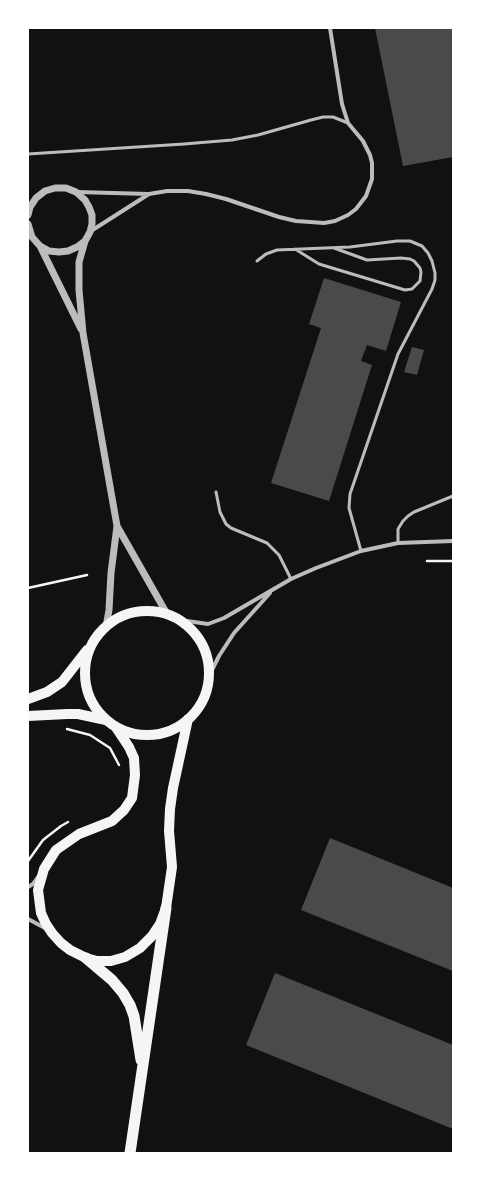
<!DOCTYPE html>
<html>
<head>
<meta charset="utf-8">
<style>
  body { margin:0 }
  #map { position:relative; width:481px; height:1181px; overflow:hidden; background:#111; font-family:"IBM Plex Serif",serif }
  canvas { display:block }
  .frame { position:absolute; inset:0; border:29px solid #fff; pointer-events:none }
</style>
</head>
<body>
<div id="map">
<canvas width="481" height="1181"></canvas>
<div class="frame"></div>
</div>
<script>
const g = document.querySelector('canvas').getContext('2d');
g.lineJoin = 'round';
function fillPath(path, color) { g.fillStyle = color; g.fill(path, 'evenodd'); }
const shape = rows => new Path2D(rows.map(r => 'M' + r).join(''));
function trace(path, color, width, dash) { g.strokeStyle = color; g.lineWidth = width; g.lineCap = dash ? 'butt' : 'round'; g.setLineDash(dash || []); g.stroke(path); }
fillPath(shape([
  [375,28,453,28,453,157,403,166],
  [324,278,401,302,386,351,367,345,361,361,372,365,329,501,271,483,321,328,309,324],
  [412,347,424,350,417,375,404,372],
  [330,838,453,888,453,971,301,910],
  [275,973,453,1045,453,1129,246,1045]
]), '#4a4a4a');
trace(shape([
  [427,561,453,561],
  [28,588,87,575],
  [67,729,90,735,110,748,119,765],
  [28,861,43,840,61,826,68,822]
]), '#f5f5f5', 2.5);
trace(shape([
  [28,154,184,144,232,140,258,135,311,120,323,117,333,117,348,123],
  [295,249,319,264,405,290,412,289,420,281,421,272,420,268,414,261,410,259,401,258,367,260,334,248],
  [257,261,266,254,277,250,350,247,397,241,410,241,422,246,428,253,432,261,435,273,435,280,432,289,398,354,350,494,349,508,361,551],
  [216,492,220,512,226,524,231,528,267,543,279,555,291,579],
  [398,543,398,529,403,521,408,516,414,512,453,496]
]), '#bcbcbc', 3);
trace(shape([
  [77,192,149,194,167,191,188,191,206,194,226,199,279,217,296,221,324,223,335,221,348,215,356,209,366,196,372,179,372,163,370,155,363,141,348,123,342,104,330,28],
  [91,231,149,194],
  [180,620,208,624,224,618,291,579,316,568,361,551,398,543,453,541],
  [209,676,219,656,234,633,270,593],
  [28,887,33,884,39,876],
  [28,919,45,928]
]), '#bcbcbc', 4);
trace(shape([
  [28,215,30,207,36,198,45,191,55,188,66,188,76,192,85,200,89,207,92,215,92,224,90,232,85,241,77,247,68,251,59,252,49,251,40,246,32,237,28,224],
  [85,241,79,262,79,290,83,333,117,526,111,573,109,610,106,627],
  [40,246,81,329],
  [117,526,167,614]
]), '#bcbcbc', 7);
trace(shape([
  '85 673a62 62 0 1 1 124 0a62 62 0 1 1-124 0Z',
  [28,699,47,692,62,682,87,650],
  [28,716,67,714,78,714,106,720],
  [115,726,129,747,134,758,135,775,132,798,124,810,112,821,79,834,56,850,44,869,38,890,41,913,46,924,52,933,61,943,70,950,86,958,97,961,111,961,125,957,140,948,152,936,160,924,166,908,172,867,169,831,170,809,173,788,188,719]
]), '#f5f5f5', 10);
trace(shape([
  [86,958,112,980,123,993,130,1005,134,1016,141,1060],
  [130,1153,166,908]
]), '#f5f5f5', 11);
</script>
</body>
</html>
